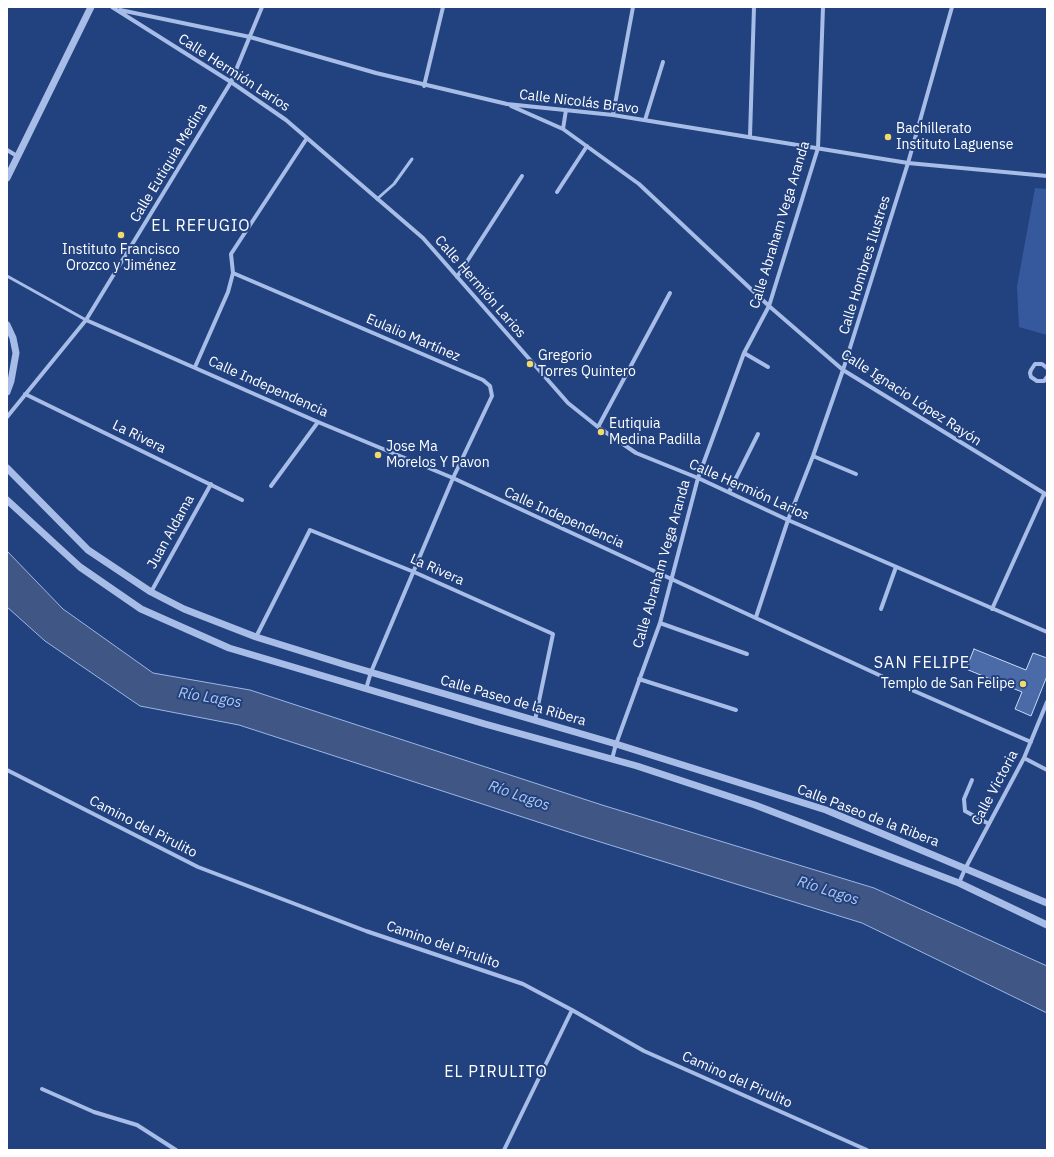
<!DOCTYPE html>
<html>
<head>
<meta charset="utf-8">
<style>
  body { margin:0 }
  #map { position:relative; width:1054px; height:1157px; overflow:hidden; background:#22417f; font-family:"IBM Plex Sans",sans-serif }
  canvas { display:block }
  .frame { position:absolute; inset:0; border:8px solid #fff; pointer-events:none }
</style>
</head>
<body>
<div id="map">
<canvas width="1054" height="1157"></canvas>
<div class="frame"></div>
</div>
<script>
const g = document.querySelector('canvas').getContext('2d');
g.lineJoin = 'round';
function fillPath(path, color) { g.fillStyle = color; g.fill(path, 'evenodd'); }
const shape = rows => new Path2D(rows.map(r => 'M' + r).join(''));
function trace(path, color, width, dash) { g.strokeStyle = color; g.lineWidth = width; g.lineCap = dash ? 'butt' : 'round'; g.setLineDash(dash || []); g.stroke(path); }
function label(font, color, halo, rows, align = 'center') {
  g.font = font + ' "IBM Plex Sans",sans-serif'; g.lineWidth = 4; g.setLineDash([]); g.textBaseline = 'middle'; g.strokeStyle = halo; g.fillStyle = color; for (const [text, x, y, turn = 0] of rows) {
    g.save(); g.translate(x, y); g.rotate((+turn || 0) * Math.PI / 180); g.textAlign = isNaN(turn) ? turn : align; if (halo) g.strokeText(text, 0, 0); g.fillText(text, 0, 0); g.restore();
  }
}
fillPath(shape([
  [1035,188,1047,189,1047,335,1019,327,1017,286]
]), '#36599d');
const water = shape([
  [7,551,63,609,153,673,250,690,602,805,874,888,1047,966,1047,1013,862,923,581,836,239,725,140,706,45,641,7,607,7,551]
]);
fillPath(water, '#405684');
trace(water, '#9bb7e8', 1);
const building = shape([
  [974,649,1026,670,1033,653,1047,658,1047,676,1031,716,1015,709,1022,692,966,669,974,649]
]);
fillPath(building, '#4b6aa8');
trace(building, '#cbdaf5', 1);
trace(shape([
  [377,199,394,184,412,159],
  [7,276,86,320]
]), '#a7bde7', 3);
trace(shape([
  [112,7,231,82,286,120,423,238,568,403,598,427,636,453,698,478,788,520,1047,632],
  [120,10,250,37,376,73,507,104,613,115,908,163,1047,176],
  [424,86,443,7],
  [511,106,563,129,639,184,769,306,843,370,1047,495],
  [613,115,633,7],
  [645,120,663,62],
  [563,129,566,110],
  [750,136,754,7],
  [7,150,17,156],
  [557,192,587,146],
  [233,273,483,380,490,386,492,396,453,478,371,672,366,689],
  [457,277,522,176],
  [86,320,318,422,453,478,905,687,1031,742],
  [744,353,768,367],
  [195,367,228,292,233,273,231,254,307,138],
  [1047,368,1042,364,1035,364,1031,370,1030,373,1031,377,1037,381,1044,381,1047,377],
  [25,394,242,500],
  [7,417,86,320,231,82,262,7],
  [598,427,670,293],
  [813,456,856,474],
  [271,486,318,422],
  [729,492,758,434],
  [151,592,211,484],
  [881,609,896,567],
  [992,609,1044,494],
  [756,617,788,520,813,456,843,370,908,163,952,7],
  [660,623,747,654],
  [256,637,310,530,414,572,553,634,535,720],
  [639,679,736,710],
  [1024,758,1047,770],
  [612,759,616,744,660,623,698,478,744,353,769,306,818,148,823,7],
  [7,770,198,867,366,931,523,984,572,1010,644,1051,867,1150],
  [972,780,964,799,965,811,989,824],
  [959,883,965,869,1024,758,1047,702],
  [42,1089,94,1112,137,1125,176,1150],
  [504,1150,572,1010]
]), '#a7bde7', 4);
trace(shape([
  [7,178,91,7],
  [7,325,13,338,16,353,11,381,7,392],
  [7,468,88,550,151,592,184,609,256,637,346,665,616,744,826,810,1047,903],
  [7,500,80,567,141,609,229,648,485,724,637,766,755,805,959,883,1047,925]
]), '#a7bde7', 7);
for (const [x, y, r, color] of [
  [888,137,4,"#f2d96a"],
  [121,235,4,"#f2d96a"],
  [530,364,4,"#f2d96a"],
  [601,432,4,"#f2d96a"],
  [378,455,4,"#f2d96a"],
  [1023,684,4,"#f2d96a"]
]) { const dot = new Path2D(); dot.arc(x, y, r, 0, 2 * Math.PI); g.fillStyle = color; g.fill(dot); trace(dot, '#22417f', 1.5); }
label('14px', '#fff', '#22417f', [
  ["Calle Hermión Larios",234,73,33],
  ["Calle Nicolás Bravo",579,102,7],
  ["Calle Eutiquia Medina",169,163,-59],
  ["Calle Abraham Vega Aranda",780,225,-73],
  ["Calle Hombres Ilustres",865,265,-73],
  ["Calle Hermión Larios",480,287,49],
  ["Eulalio Martínez",413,338,23],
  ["Calle Independencia",268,387,24],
  ["Calle Ignacio López Rayón",911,398,33],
  ["La Rivera",139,437,26],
  ["Calle Hermión Larios",749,490,24],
  ["Calle Independencia",564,518,24],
  ["Juan Aldama",171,532,-61],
  ["Calle Abraham Vega Aranda",662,564,-74],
  ["La Rivera",437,570,24],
  ["Calle Paseo de la Ribera",513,701,16],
  ["Calle Victoria",995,788,-62],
  ["Calle Paseo de la Ribera",868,816,21],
  ["Camino del Pirulito",143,827,27],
  ["Camino del Pirulito",443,945,19],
  ["Camino del Pirulito",737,1080,24]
]);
label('14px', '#fff', '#22417f', [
  ["Bachillerato",896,129],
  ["Instituto Laguense",896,145],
  ["Instituto Francisco",121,250,"center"],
  ["Orozco y Jiménez",121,266,"center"],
  ["Gregorio",538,356],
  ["Torres Quintero",538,372],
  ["Eutiquia",609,424],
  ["Medina Padilla",609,440],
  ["Jose Ma",386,447],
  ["Morelos Y Pavon",386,463],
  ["Templo de San Felipe",1015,684,"right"]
], 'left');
label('italic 15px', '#b3c8ee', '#22417f', [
  ["Río Lagos",210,698,9],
  ["Río Lagos",519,796,19],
  ["Río Lagos",828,891,18]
]);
g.letterSpacing = '1px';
label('16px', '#fff', '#22417f', [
  ["EL REFUGIO",201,226],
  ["SAN FELIPE",922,663],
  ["EL PIRULITO",496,1072]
]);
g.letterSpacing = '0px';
</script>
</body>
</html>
